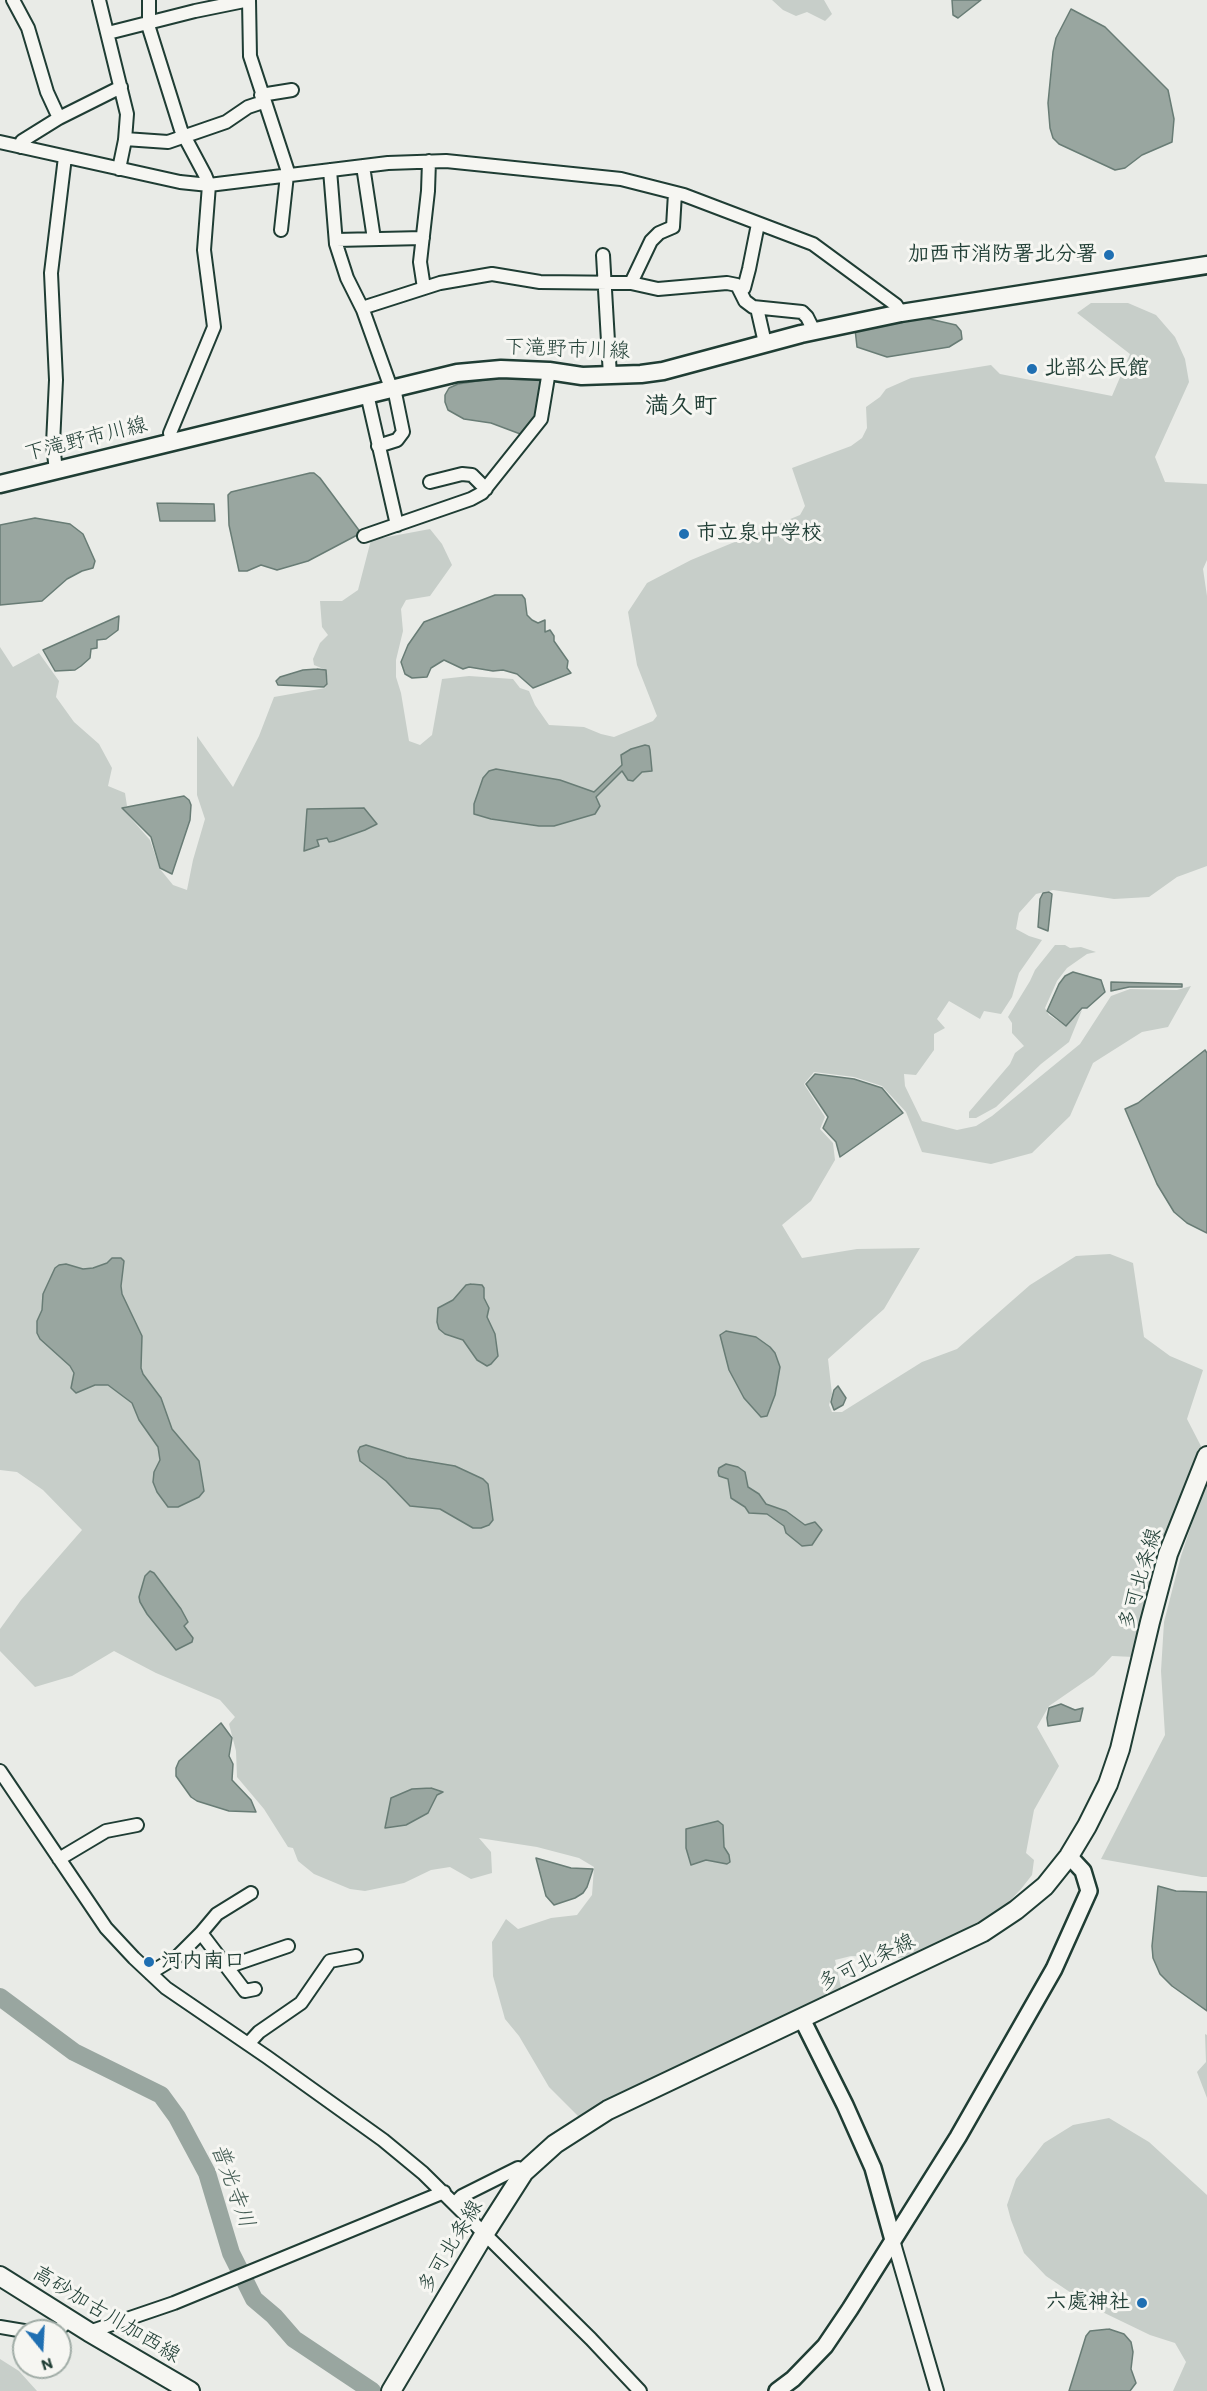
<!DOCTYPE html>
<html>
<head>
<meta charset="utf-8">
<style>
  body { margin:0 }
  #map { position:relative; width:1207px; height:2391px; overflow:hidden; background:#e9ebe7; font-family:Itim,sans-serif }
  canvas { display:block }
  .north { position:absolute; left:12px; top:2319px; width:60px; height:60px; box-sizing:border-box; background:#f6f6f2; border:2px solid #a0aca6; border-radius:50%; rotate:162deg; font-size:16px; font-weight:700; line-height:24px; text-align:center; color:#1f3d34 }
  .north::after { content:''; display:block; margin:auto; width:21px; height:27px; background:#1f6fb2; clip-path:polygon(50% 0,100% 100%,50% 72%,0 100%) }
</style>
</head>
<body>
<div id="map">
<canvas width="1207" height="2391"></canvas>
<div class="north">N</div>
</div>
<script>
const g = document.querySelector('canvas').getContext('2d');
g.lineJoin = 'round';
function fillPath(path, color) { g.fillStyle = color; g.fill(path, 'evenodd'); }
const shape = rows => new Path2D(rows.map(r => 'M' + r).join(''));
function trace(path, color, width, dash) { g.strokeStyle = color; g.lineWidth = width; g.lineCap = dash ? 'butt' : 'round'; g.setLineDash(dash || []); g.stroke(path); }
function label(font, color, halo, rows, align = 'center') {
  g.font = font + ' Itim,"Klee One",sans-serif'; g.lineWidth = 6; g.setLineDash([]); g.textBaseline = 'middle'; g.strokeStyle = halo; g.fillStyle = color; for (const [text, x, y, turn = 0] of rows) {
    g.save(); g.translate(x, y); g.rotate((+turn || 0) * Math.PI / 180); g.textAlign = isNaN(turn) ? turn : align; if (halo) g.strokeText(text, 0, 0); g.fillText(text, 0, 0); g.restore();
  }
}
fillPath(shape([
  [772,0,824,0,832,14,825,21,807,12,796,16,783,10],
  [1091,303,1128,303,1156,315,1175,337,1185,359,1189,382,1155,457,1165,482,1207,484,1207,560,1203,569,1207,596,1207,866,1177,877,1149,897,1114,899,1053,890,1036,894,1019,913,1016,929,1029,936,1042,940,1019,973,1012,997,1001,1014,984,1011,980,1019,949,1001,937,1019,945,1028,934,1034,934,1050,916,1075,904,1074,905,1086,922,1121,957,1130,976,1126,992,1116,1080,1044,1111,996,1130,989,1177,990,1191,986,1168,1027,1142,1032,1093,1063,1070,1116,1032,1153,991,1164,922,1152,906,1112,882,1086,854,1077,814,1072,804,1084,825,1117,820,1129,833,1143,835,1160,811,1201,782,1225,802,1258,857,1249,920,1248,884,1309,828,1359,832,1394,829,1405,832,1412,842,1412,922,1362,957,1349,1030,1285,1076,1256,1110,1254,1133,1263,1144,1337,1170,1356,1203,1370,1187,1419,1203,1450,1134,1657,1112,1656,1094,1675,1049,1706,1037,1727,1059,1766,1034,1810,1026,1853,1034,1860,1032,1875,1021,1889,1002,1909,912,1957,895,1958,851,1956,835,1960,842,1992,735,2042,714,2048,581,2119,549,2087,519,2036,505,2019,493,1976,492,1942,506,1919,518,1929,551,1918,577,1915,592,1895,594,1867,579,1858,537,1847,479,1838,491,1852,492,1873,471,1879,450,1867,431,1870,404,1883,365,1891,350,1889,314,1874,298,1861,293,1848,288,1847,264,1809,237,1777,236,1751,229,1724,235,1717,220,1700,156,1673,114,1651,72,1676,35,1687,0,1651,0,1629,21,1600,82,1530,43,1490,17,1472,0,1470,0,647,13,667,39,653,59,681,56,697,74,722,99,744,112,768,108,786,125,793,127,806,122,808,150,840,160,869,173,885,187,890,193,860,205,819,197,795,197,736,233,787,259,736,274,697,325,688,328,683,326,670,314,665,313,659,320,643,328,635,322,627,320,601,342,601,358,590,371,540,430,529,442,544,452,565,430,596,406,600,401,609,403,631,396,660,396,677,401,693,409,741,420,745,432,735,442,679,469,676,513,679,520,688,529,691,535,705,549,725,584,727,601,734,614,737,653,721,657,716,637,665,628,612,647,583,691,560,800,515,805,506,792,468,851,446,862,438,867,428,866,407,880,397,886,389,911,378,991,365,1000,374,1112,396,1130,354,1077,313],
  [1055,945,1065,945,1070,948,1081,947,1096,952,1087,954,1067,968,1057,981,1045,1008,1049,1015,1066,1026,1082,1010,1069,1042,1041,1064,996,1107,976,1118,969,1118,969,1112,1010,1064,1015,1053,1024,1046,1012,1033,1012,1023,1008,1017,1030,981,1035,970],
  [1207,1478,1207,1877,1202,1877,1101,1859,1165,1735,1161,1671,1164,1622,1181,1556],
  [1205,2034,1207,2035,1207,2098,1197,2072,1206,2062],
  [1109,2118,1149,2142,1207,2195,1207,2391,1173,2391,1186,2362,1175,2343,1150,2335,1092,2307,1046,2276,1024,2253,1011,2220,1007,2205,1016,2179,1044,2143,1073,2125],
  [0,2359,19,2371,37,2391,0,2391]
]), '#c7cec9');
const water = shape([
  [952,0,981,0,958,18,953,15,952,0],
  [1071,9,1105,27,1168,90,1174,119,1172,142,1142,155,1125,168,1115,170,1059,144,1053,138,1050,128,1048,103,1053,52,1056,38,1071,9],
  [921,317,956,325,961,331,962,339,949,347,887,357,857,347,855,329,921,317],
  [497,378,542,378,537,417,523,435,491,423,464,419,448,410,445,402,445,395,449,388,458,384,497,378],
  [310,473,314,473,320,478,361,533,308,561,277,570,261,565,247,571,239,571,229,525,228,495,231,492,310,473],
  [157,503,214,504,215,521,160,521,157,503],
  [35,518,70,524,83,534,95,561,93,568,82,571,67,579,42,601,0,605,0,525,35,518],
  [495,595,522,595,525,599,527,615,532,620,538,623,545,620,545,632,550,630,554,636,554,641,568,661,567,668,571,673,533,688,517,674,503,670,493,671,469,667,463,669,444,660,431,668,427,677,412,678,405,674,401,662,408,645,424,622,495,595],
  [119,616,118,630,106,639,97,640,97,648,91,649,90,658,81,666,75,670,55,671,43,650,119,616],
  [317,669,326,670,327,684,324,687,278,685,276,681,280,677,303,670,317,669],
  [645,745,649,746,650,750,652,771,642,772,633,781,628,780,622,771,596,797,600,806,595,814,554,826,539,826,491,819,474,814,474,804,483,778,489,771,496,769,560,780,594,792,622,765,621,755,631,749,645,745],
  [184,796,189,800,191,805,190,820,172,874,160,868,151,837,122,808,184,796],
  [364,808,377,824,365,830,334,841,329,842,327,838,317,840,319,846,304,851,307,809,364,808],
  [1049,892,1052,894,1048,931,1038,927,1040,899,1043,893,1049,892],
  [1073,972,1101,980,1105,992,1087,1008,1082,1008,1066,1026,1047,1011,1059,984,1065,976,1073,972],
  [1111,982,1182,984,1182,987,1129,987,1111,991,1111,982],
  [1205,1050,1207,1053,1207,1233,1187,1223,1174,1212,1157,1184,1125,1109,1138,1103,1205,1050],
  [815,1074,854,1079,882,1088,903,1113,840,1157,836,1142,823,1128,828,1117,806,1084,815,1074],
  [112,1258,121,1258,124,1261,121,1286,122,1294,142,1336,141,1368,143,1374,161,1398,172,1429,199,1461,204,1491,199,1497,178,1507,168,1507,157,1492,153,1482,154,1472,160,1460,158,1447,139,1420,132,1403,108,1385,95,1385,76,1393,71,1388,74,1373,70,1366,40,1339,37,1333,37,1321,42,1310,43,1294,55,1268,59,1265,66,1264,83,1269,93,1268,107,1263,112,1258],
  [471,1284,482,1285,484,1288,484,1298,489,1308,487,1317,495,1334,498,1356,491,1364,487,1366,477,1360,463,1340,445,1334,439,1329,437,1322,438,1308,453,1300,466,1285,471,1284],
  [726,1331,756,1337,770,1347,775,1353,780,1367,775,1395,767,1416,761,1417,744,1398,729,1370,720,1335,726,1331],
  [838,1386,846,1398,843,1405,834,1410,831,1402,834,1390,838,1386],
  [366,1445,407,1458,455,1466,483,1479,488,1484,493,1520,489,1525,481,1528,473,1528,440,1509,410,1506,386,1481,360,1461,358,1451,360,1447,366,1445],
  [726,1464,738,1467,745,1472,748,1487,759,1494,766,1504,786,1511,805,1525,815,1522,822,1530,812,1545,802,1546,786,1533,784,1526,767,1514,749,1513,745,1507,731,1498,728,1479,719,1476,718,1472,719,1468,726,1464],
  [150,1571,154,1573,181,1609,188,1622,184,1626,193,1638,192,1642,176,1650,147,1614,140,1602,139,1597,145,1576,150,1571],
  [1061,1704,1075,1710,1083,1708,1080,1721,1048,1726,1047,1718,1049,1708,1061,1704],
  [221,1723,232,1738,229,1756,233,1764,232,1780,251,1800,256,1812,229,1811,197,1801,191,1797,176,1776,176,1768,179,1761,221,1723],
  [431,1788,443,1792,437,1795,428,1813,406,1825,385,1828,391,1798,412,1789,431,1788],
  [718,1821,723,1825,724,1847,729,1855,730,1862,727,1864,706,1860,691,1865,686,1848,686,1829,718,1821],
  [536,1858,571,1868,593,1869,587,1887,583,1893,575,1898,554,1905,546,1896,536,1858],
  [1158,1886,1176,1891,1207,1892,1207,2011,1172,1986,1160,1974,1153,1958,1152,1946,1158,1886],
  [1109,2329,1124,2334,1131,2342,1133,2352,1131,2369,1136,2383,1130,2391,1069,2391,1086,2336,1090,2331,1109,2329]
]);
fillPath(water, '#99a6a0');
trace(water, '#687c75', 1.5);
trace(shape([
  [0,1997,74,2052,161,2095,177,2117,207,2173,231,2253,254,2299,274,2316,294,2339,372,2391]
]), '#99a6a0', 18);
const minor = shape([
  [13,0,28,28,47,92,59,118],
  [99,0,127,114,125,140,119,169],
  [149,0,149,28,181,130,205,175,209,185,204,250,214,327,170,433,172,442],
  [249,0,250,56,289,175],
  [108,33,195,11,249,0],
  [261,95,292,90],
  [125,139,168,142,226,122,248,107,263,102],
  [0,142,180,182,209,185,388,163,446,161,621,179,684,195,813,244,896,305,901,313],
  [21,147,22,141,59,118,121,87],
  [363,166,374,239],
  [330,170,336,244,347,278,363,310,391,388],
  [281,230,287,175],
  [336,240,423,238],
  [603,255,610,376],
  [631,283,651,241,659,233,673,227,675,193],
  [424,288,420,262,428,191,429,161],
  [741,290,744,288,749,269,758,224],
  [362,308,440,283,492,274,540,282,631,283,658,289,727,283,737,285,745,301,753,307,802,312,807,317,814,331],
  [757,308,765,343],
  [367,394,397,525],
  [378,446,397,440,403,432,394,388],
  [56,471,53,444,56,380,51,273,65,157],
  [430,482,462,474,472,475,486,489],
  [364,536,471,499,482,493,541,419,549,371],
  [0,1771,106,1928,134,1958,166,1988,267,2057,383,2140,423,2173,591,2339,640,2391],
  [59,1859,106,1831,137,1825],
  [201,1933,245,1991,255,1989],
  [227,1967,288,1946],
  [150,1973,178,1956,201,1933,217,1914,251,1893],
  [248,2044,259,2032,301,2003,330,1961,356,1956],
  [455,2203,462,2196,518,2168,524,2172],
  [893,2240,937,2391],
  [0,2327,24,2331],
  [53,2331,57,2331,69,2320],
  [89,2332,174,2303,444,2192]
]);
const tertiary = shape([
  [802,2019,845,2105,873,2168,893,2240],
  [777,2391,793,2379,825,2346,850,2309,958,2137,1054,1969,1089,1891,1083,1871,1069,1856]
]);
const secondary = shape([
  [0,484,457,373,501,369,549,371,582,376,641,374,663,371,801,334,901,313,1207,265]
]);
const primary = shape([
  [0,2276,89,2332,190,2391],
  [391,2391,485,2233,524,2172,555,2144,608,2110,983,1932,1016,1910,1045,1886,1069,1856,1087,1826,1108,1784,1120,1749,1150,1622,1168,1554,1207,1456]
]);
trace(minor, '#1f3d34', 16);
trace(tertiary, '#1f3d34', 20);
trace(secondary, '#1f3d34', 21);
trace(primary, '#1f3d34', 22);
trace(minor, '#f6f6f2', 12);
trace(tertiary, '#f6f6f2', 15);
trace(secondary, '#f6f6f2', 16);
trace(primary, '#f6f6f2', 18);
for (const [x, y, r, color] of [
  [1109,255,6,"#1f6fb2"],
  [1032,369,6,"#1f6fb2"],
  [684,534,6,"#1f6fb2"],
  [149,1962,6,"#1f6fb2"],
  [1142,2303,6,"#1f6fb2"]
]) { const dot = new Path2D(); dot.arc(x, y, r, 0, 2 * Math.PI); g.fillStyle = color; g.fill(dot); trace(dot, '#f6f6f2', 2); }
label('bold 21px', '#1f3d34', '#f6f6f2', [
  ["加西市消防署北分署",1097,255,"right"],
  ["北部公民館",1044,369],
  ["市立泉中学校",696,534],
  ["河内南口",161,1962],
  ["六處神社",1130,2303,"right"]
], 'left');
label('21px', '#1f3d34', '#f6f6f2', [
  ["下滝野市川線",567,350,2],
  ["下滝野市川線",86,440,-14],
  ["多可北条線",1141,1579,-74],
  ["多可北条線",867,1963,-26],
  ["多可北条線",451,2247,-59],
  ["高砂加古川加西線",106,2315,31]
]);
label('italic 22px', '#445c54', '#f6f6f2', [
  ["普光寺川",232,2186,70]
]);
label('bold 24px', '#1f3d34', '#f6f6f2', [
  ["満久町",681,407]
]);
</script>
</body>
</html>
